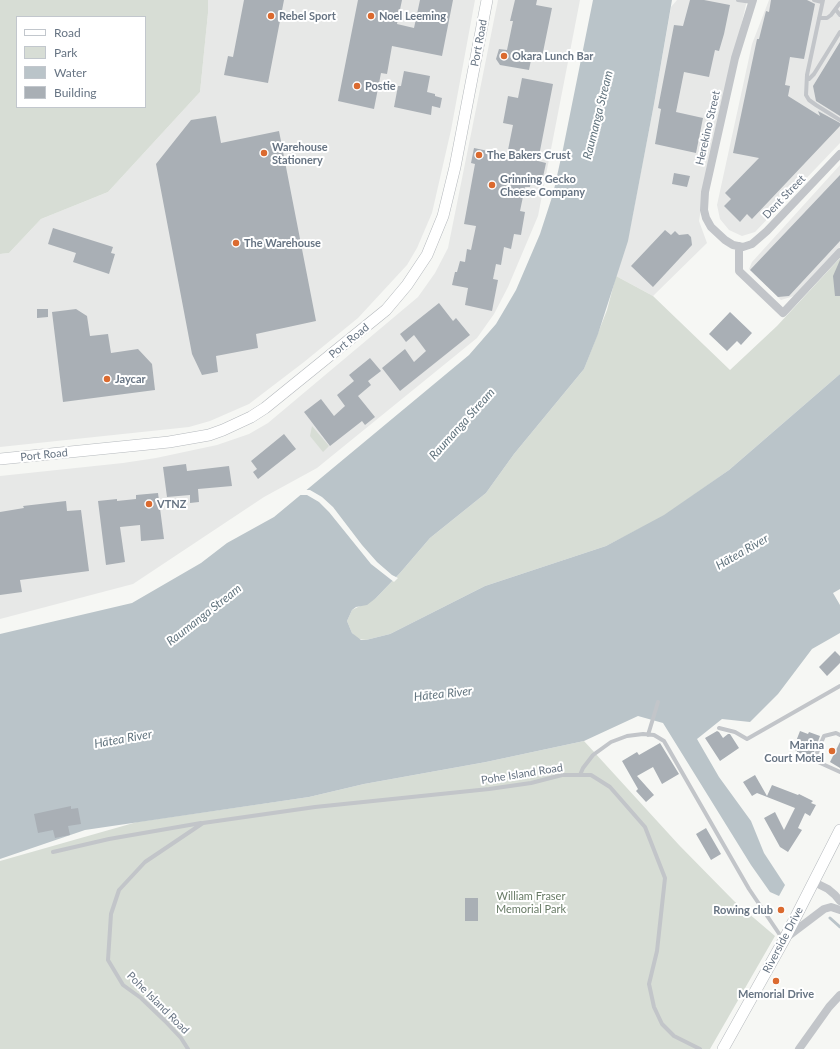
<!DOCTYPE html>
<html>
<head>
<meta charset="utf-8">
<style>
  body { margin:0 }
  #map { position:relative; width:840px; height:1049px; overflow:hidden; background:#f6f7f4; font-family:Lato,sans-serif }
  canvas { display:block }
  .legend { position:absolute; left:16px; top:16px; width:130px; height:92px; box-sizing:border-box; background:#fff; border:1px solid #c2c7cd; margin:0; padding:5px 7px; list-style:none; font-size:12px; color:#677483 }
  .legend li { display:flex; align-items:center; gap:8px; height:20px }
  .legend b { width:20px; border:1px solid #c2c7cd }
</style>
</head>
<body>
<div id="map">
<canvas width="840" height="1049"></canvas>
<ul class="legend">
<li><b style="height:5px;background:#fff"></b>Road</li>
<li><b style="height:11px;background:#d7ddd5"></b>Park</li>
<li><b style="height:11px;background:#bac4c9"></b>Water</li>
<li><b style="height:11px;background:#a9afb5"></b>Building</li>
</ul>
</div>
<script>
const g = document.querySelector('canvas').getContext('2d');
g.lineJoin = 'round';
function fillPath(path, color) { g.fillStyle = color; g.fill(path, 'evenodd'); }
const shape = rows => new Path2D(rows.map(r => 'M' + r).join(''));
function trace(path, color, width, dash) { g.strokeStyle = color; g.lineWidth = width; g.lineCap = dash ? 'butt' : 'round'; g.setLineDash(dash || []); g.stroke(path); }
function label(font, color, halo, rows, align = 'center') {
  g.font = font + ' Lato,sans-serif'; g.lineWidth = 4; g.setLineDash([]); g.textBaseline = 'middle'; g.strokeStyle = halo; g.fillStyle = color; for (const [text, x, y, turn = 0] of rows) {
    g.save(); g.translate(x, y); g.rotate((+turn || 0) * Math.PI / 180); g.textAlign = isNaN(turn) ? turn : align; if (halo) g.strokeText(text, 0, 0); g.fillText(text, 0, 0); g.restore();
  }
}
fillPath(shape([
  [208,0,475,0,451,130,432,213,417,248,407,265,358,318,304,362,249,404,210,421,189,427,0,447,0,254,9,253,41,219,108,192,200,92,208,13],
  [498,0,580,0,538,216,508,287,494,314,477,338,317,468,264,497,133,584,0,619,0,476,123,463,156,458,217,445,249,434,268,423,418,297,435,273,448,248],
  [677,0,747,0,705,184,699,221,707,243,653,296,616,276,630,229,654,104,671,7],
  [769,0,840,0,840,143,755,232,742,236,729,230,720,219,717,205,752,44],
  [840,165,840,247,794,296,781,300,749,269,752,262]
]), '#e7e8e7');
fillPath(shape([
  [0,0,208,0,208,13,200,92,108,192,41,219,9,253,0,254],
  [17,17,145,17,145,107,17,107],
  [840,258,840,374,729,470,664,516,606,546,485,586,390,634,366,640,358,639,352,633,347,621,352,610,376,598,400,573,430,538,486,493,514,454,584,369,607,310,616,276,653,296,730,370,777,326],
  [312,426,329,446,323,452,310,436],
  [584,741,679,845,734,901,775,936,710,1049,0,1049,0,861,137,822,309,797,364,784,486,762]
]), '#d7ddd5');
fillPath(shape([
  [593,0,672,0,654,104,628,241,598,334,584,369,514,454,486,493,430,538,400,573,376,598,367,605,356,607,352,610,347,621,352,633,361,640,366,640,390,634,485,586,606,546,664,515,729,470,840,374,840,589,833,593,840,605,840,633,812,649,778,694,750,722,722,719,697,739,719,777,751,821,764,853,785,885,779,896,770,892,751,865,663,723,638,716,584,741,486,762,364,784,309,797,85,830,0,859,0,634,132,603,201,563,227,543,274,517,469,355,496,324,516,290,540,234,553,194,563,149]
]), '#bac4c9');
fillPath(shape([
  [304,490,310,490,322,497,333,507,362,545,377,562,392,575,398,578,394,582,371,564,329,512,319,502,307,495,298,495]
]), '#f6f7f4');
trace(shape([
  [830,918,840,927]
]), '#bac4c9', 3);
fillPath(shape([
  [244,0,284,0,268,83,224,75,228,56,233,57],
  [358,0,402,0,397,24,414,28,420,0,453,0,442,56,392,46,387,74,381,73,374,109,338,101],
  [515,0,537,0,536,5,552,8,542,57,532,55,529,70,500,65,496,59,499,49,507,50,513,21,510,21],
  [690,0,704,0,730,5,724,34,719,51,715,50,709,77,684,72,676,112,703,118,696,153,655,144,661,109,658,108,674,25,683,26],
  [771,0,807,0,815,4,804,59,790,57,785,85,790,86,788,96,820,116,818,111,840,123,840,126,752,219,747,214,740,222,724,206,731,199,725,193,759,158,733,153,757,39,759,39,766,11,769,12],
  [840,42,840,116,816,101,813,86],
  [404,71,430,76,427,92,435,94,435,96,442,98,440,108,432,106,431,115,394,107,398,86,401,86],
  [522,78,553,84,538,161,546,163,543,177,532,175,530,187,525,187,520,211,525,212,521,235,514,234,511,249,504,247,501,265,496,264,493,279,498,280,492,311,465,305,468,288,452,285,455,272,457,272,460,261,465,262,467,249,471,250,476,226,464,224,475,164,471,163,474,148,507,155,513,125,503,123,508,96,518,98],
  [216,116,221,143,279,131,316,321,256,334,258,348,216,356,218,372,202,375,192,354,156,164,191,120],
  [674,173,690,176,687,187,672,184],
  [840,175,840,241,789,296,778,297,750,270],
  [53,228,113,247,111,253,115,254,109,274,73,262,76,253,48,244],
  [665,230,671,235,675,231,679,235,688,234,691,237,692,245,653,287,631,266],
  [840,260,840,296,835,296,833,276],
  [439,303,453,321,456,318,470,335,400,391,382,368,405,349,414,362,426,351,414,335,406,342,400,334],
  [37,309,48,309,48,317,37,318],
  [76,309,87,316,90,336,108,334,111,353,138,349,152,364,155,390,63,402,52,312],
  [730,312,752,333,741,345,737,341,727,351,709,334],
  [370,358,381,371,368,381,371,385,358,396,375,417,365,425,362,421,330,446,304,412,321,399,334,416,345,406,337,395,354,381,349,375],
  [284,434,296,449,258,479,253,472,257,469,251,461],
  [186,464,187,471,229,466,232,486,198,489,199,502,190,503,190,495,167,497,163,467],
  [158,493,164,539,141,541,140,525,120,527,125,562,106,565,98,501,117,499,117,501,136,499,136,495],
  [66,501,67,511,81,510,89,571,20,580,22,592,0,595,0,512,24,508,23,506],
  [835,651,840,656,840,663,827,676,819,667],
  [717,731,719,732,723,738,728,734,730,734,739,748,720,761,705,738],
  [800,731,808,734,809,732,820,736,813,755,810,754,809,757,797,752,797,751,793,749],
  [840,742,840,768,830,762],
  [660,743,679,774,662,784,653,767,637,776,654,795,646,802,636,791,638,789,622,761,637,752,639,755],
  [755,775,767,796,772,785,798,795,799,794,813,801,811,803,816,805,810,816,805,813,798,828,802,830,788,852,780,847,764,818,775,812,784,830,795,808,757,793,752,796,743,782],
  [71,806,71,809,78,808,81,824,68,826,70,835,55,838,53,830,38,833,34,814],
  [706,828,721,854,711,860,696,834],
  [465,898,478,898,478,921,465,921]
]), '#a9afb5');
const secondary = shape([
  [0,459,169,442,209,435,223,430,251,417,265,408,386,310,407,285,427,255,443,216,455,167,487,0],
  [723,1049,785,938,840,830]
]);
trace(secondary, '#b5b9bd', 12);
trace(shape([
  [738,0,752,2],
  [814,0,822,2],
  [823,0,807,75,806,95,809,100,816,105,840,120],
  [836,10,840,15],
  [819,18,827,18,831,15,840,3],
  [807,79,809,79,814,74,840,32],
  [719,728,735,732,747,739,840,686],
  [648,735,658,702],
  [840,735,836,733,824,736,816,755,818,762,840,772],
  [580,775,583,768,593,755,611,742,627,736,643,734,654,735,664,741,749,889,782,938],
  [53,852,109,839,201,823],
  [188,1049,181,1038,165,1021,141,998,123,985,108,960,111,914,119,890,145,862,203,823,315,807,489,789,531,783,562,775,591,775,610,787,645,827,665,878,657,951,649,984,654,1007,662,1024,674,1036,700,1049]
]), '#c2c5c9', 4);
trace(shape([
  [753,0,735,58,705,192,704,210,706,218,711,227,725,240,733,245,743,247,752,244,767,231,840,154],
  [739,246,739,271,783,313,840,252],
  [814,882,828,889,835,895,840,901],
  [787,937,824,909,831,907,840,910],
  [799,1049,829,1007,840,995]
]), '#c2c5c9', 8);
trace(secondary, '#fff', 11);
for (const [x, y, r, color] of [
  [271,16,4,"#db6a2f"],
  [371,16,4,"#db6a2f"],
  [504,56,4,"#db6a2f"],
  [357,86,4,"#db6a2f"],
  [264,153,4,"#db6a2f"],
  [479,155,4,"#db6a2f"],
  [492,185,4,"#db6a2f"],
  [236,243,4,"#db6a2f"],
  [107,379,4,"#db6a2f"],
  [149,504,4,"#db6a2f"],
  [832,751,4,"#db6a2f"],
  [781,910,4,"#db6a2f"],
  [776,981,4,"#db6a2f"]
]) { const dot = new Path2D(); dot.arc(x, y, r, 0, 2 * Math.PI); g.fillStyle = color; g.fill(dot); trace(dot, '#fff', 1.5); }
label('bold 11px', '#677483', '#fff', [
  ["Rebel Sport",279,16],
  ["Noel Leeming",379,16],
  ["Okara Lunch Bar",512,56],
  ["Postie",365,86],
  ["Warehouse",272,147],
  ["Stationery",272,160],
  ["The Bakers Crust",487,155],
  ["Grinning Gecko",500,179],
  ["Cheese Company",500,192],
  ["The Warehouse",244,243],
  ["Jaycar",115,379],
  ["VTNZ",157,504],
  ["Marina",824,745,"right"],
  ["Court Motel",824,758,"right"],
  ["Rowing club",773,910,"right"],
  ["Memorial Drive",776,994,"center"]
], 'left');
label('11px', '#677483', '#fff', [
  ["Port Road",479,43,-79],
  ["Herekino Street",708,128,-77],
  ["Dent Street",784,197,-46],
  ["Port Road",349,341,-39],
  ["Port Road",44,455,-6],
  ["Pohe Island Road",522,774,-9],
  ["Riverside Drive",783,940,-62],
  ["Pohe Island Road",158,1003,45]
]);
label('11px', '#687b66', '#fff', [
  ["William Fraser",531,896],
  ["Memorial Park",531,909]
]);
label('italic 12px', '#63757f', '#fff', [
  ["Raumanga Stream",598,115,-76],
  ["Raumanga Stream",462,424,-48],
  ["Hātea River",742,552,-30],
  ["Raumanga Stream",204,615,-38],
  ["Hātea River",443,694,-6],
  ["Hātea River",123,739,-10]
]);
</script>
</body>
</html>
